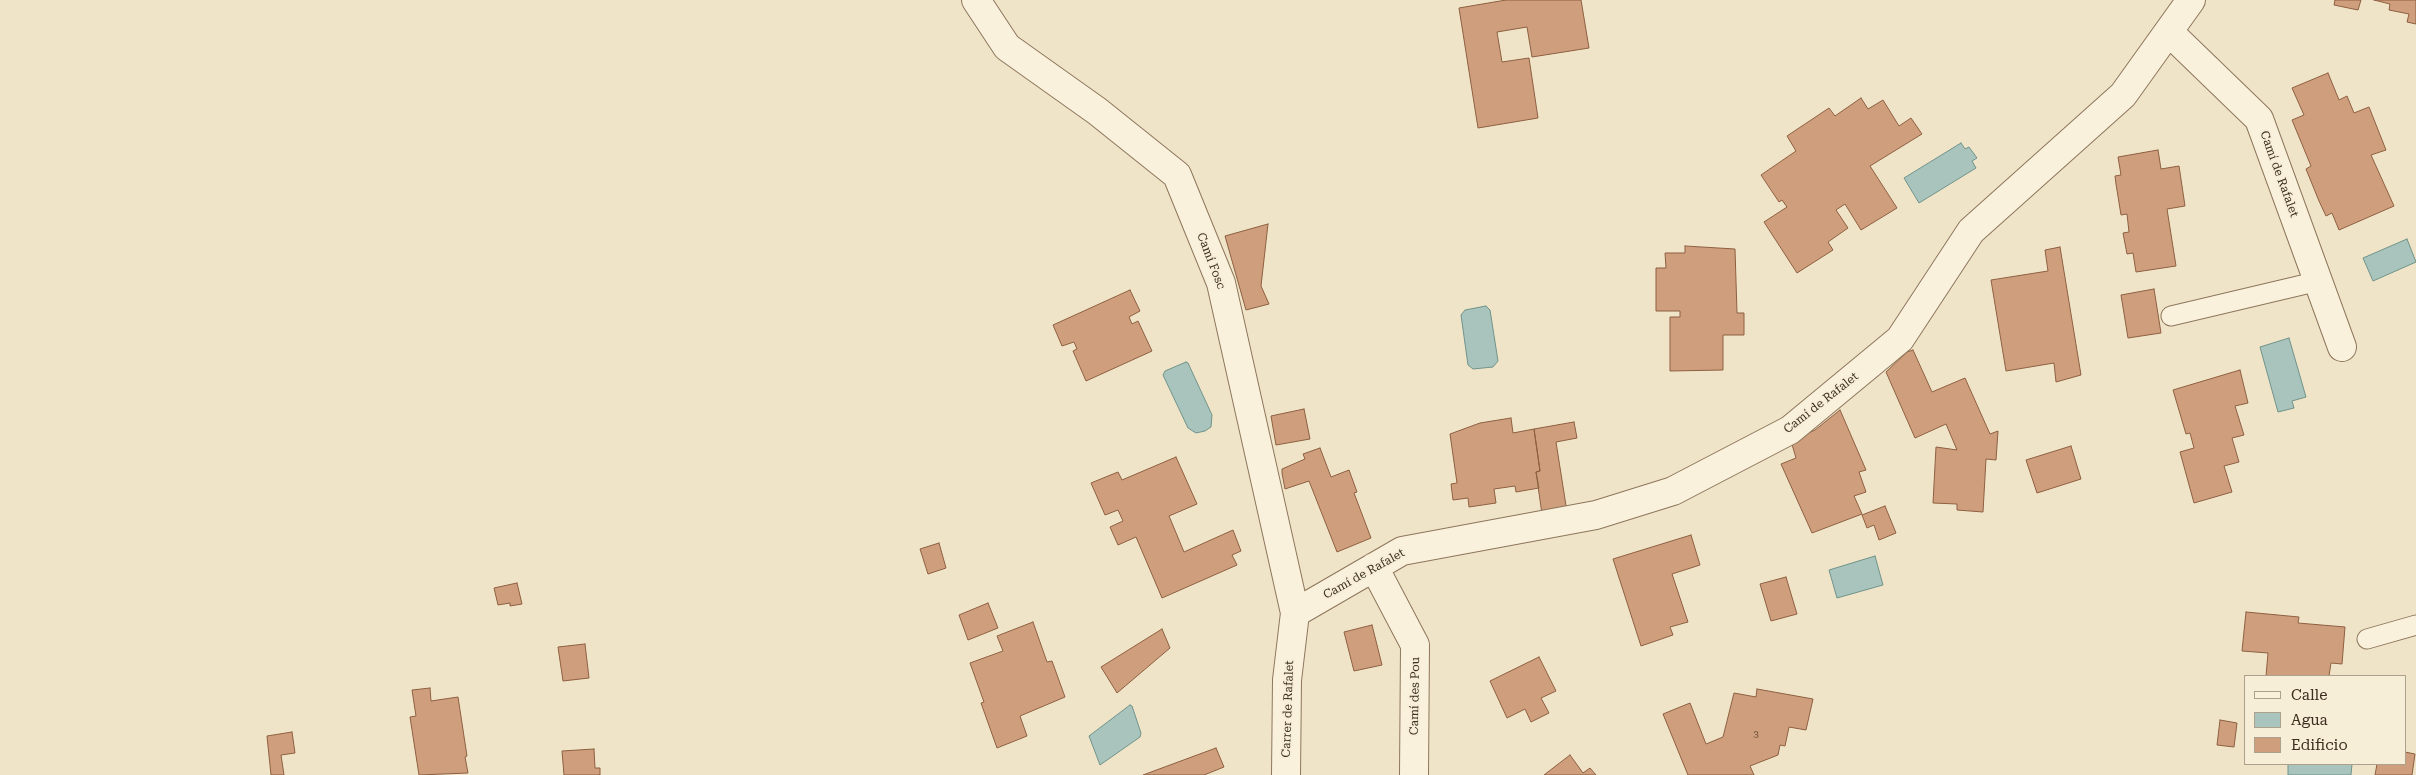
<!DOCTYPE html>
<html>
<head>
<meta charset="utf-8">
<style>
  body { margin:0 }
  #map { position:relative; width:2416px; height:775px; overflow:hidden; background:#f0e4c8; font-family:"Roboto Serif",serif }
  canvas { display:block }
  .legend { position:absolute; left:2244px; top:675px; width:162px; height:90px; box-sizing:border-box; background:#f7eed8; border:1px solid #ada18e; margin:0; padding:6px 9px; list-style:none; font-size:15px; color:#3d2e20 }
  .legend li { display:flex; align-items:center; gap:10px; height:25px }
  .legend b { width:25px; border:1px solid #ada18e }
</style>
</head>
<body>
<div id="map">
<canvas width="2416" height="775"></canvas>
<ul class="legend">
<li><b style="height:6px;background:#faf1dc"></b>Calle</li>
<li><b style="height:14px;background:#a9c4bc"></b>Agua</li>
<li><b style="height:14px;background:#cf9f7d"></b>Edificio</li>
</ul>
</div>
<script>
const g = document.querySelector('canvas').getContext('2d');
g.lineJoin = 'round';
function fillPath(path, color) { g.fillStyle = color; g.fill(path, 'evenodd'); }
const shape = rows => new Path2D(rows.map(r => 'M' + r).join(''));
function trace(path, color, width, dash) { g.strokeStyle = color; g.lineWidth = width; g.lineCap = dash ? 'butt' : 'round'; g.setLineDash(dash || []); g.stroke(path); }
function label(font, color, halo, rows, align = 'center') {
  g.font = font + ' "Roboto Serif",serif'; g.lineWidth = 4; g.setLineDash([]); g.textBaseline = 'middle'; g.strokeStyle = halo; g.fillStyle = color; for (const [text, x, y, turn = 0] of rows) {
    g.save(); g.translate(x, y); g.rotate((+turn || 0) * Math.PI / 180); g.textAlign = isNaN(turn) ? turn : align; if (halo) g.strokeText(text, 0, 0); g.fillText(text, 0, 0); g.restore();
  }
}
const water = shape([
  [1961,143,1965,149,1969,147,1977,158,1972,161,1976,168,1919,203,1904,178,1961,143],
  [2407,239,2416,262,2373,281,2363,258,2407,239],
  [1486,306,1490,310,1498,361,1493,367,1473,369,1468,365,1461,315,1465,310,1486,306],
  [2289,338,2306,397,2292,401,2294,408,2278,412,2260,347,2289,338],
  [1186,362,1188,363,1212,415,1211,427,1205,431,1196,433,1188,428,1163,375,1165,371,1186,362],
  [1875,556,1883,585,1837,598,1829,570,1875,556],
  [1130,705,1132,706,1141,733,1140,737,1100,765,1089,736,1130,705],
  [2288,764,2352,764,2351,775,2288,775,2288,764]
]);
fillPath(water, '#a9c4bc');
trace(water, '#6f938a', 1);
const building = shape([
  [1506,0,1581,0,1589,48,1532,57,1527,27,1497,32,1502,62,1529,58,1538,118,1478,128,1459,8,1506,0],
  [2335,0,2361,0,2358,10,2334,5,2335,0],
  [2374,0,2416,0,2416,24,2407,22,2409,14,2389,10,2390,4,2374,0],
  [2328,73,2339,100,2347,96,2354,113,2369,107,2386,150,2371,155,2394,206,2339,230,2332,213,2326,216,2319,201,2306,169,2311,166,2292,120,2304,115,2292,88,2328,73],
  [1861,98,1868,109,1883,100,1899,126,1911,118,1922,134,1870,166,1897,208,1861,230,1845,204,1836,210,1848,228,1828,242,1833,250,1797,273,1764,222,1787,207,1782,200,1779,202,1761,175,1796,151,1787,136,1829,108,1835,116,1861,98],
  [2158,150,2161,169,2179,166,2185,206,2167,209,2176,266,2136,272,2133,253,2127,254,2123,233,2129,232,2127,214,2121,215,2116,184,2115,176,2121,175,2118,157,2158,150],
  [1268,224,1261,286,1269,304,1246,310,1225,236,1268,224],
  [1685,246,1735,249,1737,313,1744,313,1744,335,1723,335,1723,370,1670,371,1670,317,1680,317,1680,311,1656,311,1656,268,1666,268,1665,253,1685,253,1685,246],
  [2060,247,2081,375,2056,382,2054,363,2006,371,1991,280,2048,271,2045,250,2060,247],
  [2154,289,2161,333,2128,338,2121,295,2154,289],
  [1130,290,1140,311,1129,317,1132,324,1138,321,1152,351,1086,381,1073,351,1077,349,1074,342,1062,346,1053,325,1130,290],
  [1913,350,1932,392,1965,378,1990,434,1998,431,1996,460,1986,459,1983,512,1957,510,1957,504,1933,503,1936,447,1957,450,1946,424,1915,438,1886,372,1907,352,1913,350],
  [2240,370,2248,403,2235,406,2244,435,2232,438,2239,462,2224,466,2232,492,2194,503,2180,452,2194,448,2190,433,2186,434,2173,390,2240,370],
  [1304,409,1310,439,1276,445,1271,416,1304,409],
  [1840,410,1866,470,1859,472,1866,492,1854,496,1862,514,1812,533,1781,464,1796,458,1791,441,1815,430,1840,410],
  [1511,418,1513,433,1534,429,1540,471,1536,472,1539,488,1516,492,1515,486,1494,489,1496,503,1469,507,1468,498,1453,500,1451,484,1457,483,1450,434,1480,423,1511,418],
  [1574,422,1577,438,1556,442,1567,512,1542,514,1536,472,1540,471,1534,429,1574,422],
  [2071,446,2081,479,2037,493,2026,460,2071,446],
  [1320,448,1331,477,1349,470,1357,492,1354,493,1371,538,1337,552,1309,481,1285,489,1282,473,1282,469,1305,459,1303,454,1320,448],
  [1176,457,1197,504,1169,516,1184,552,1233,530,1241,551,1232,555,1237,565,1162,598,1136,537,1118,545,1110,527,1123,521,1118,510,1105,515,1091,483,1118,472,1122,480,1176,457],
  [1885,506,1896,533,1879,540,1874,525,1867,528,1862,515,1885,506],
  [1691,535,1700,565,1672,574,1688,622,1670,627,1673,635,1641,646,1613,559,1691,535],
  [939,543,946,568,928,574,920,549,939,543],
  [1786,577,1797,614,1771,621,1760,584,1786,577],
  [517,583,522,604,510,606,510,603,498,605,494,588,517,583],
  [988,603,998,628,968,640,959,615,988,603],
  [2246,612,2299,617,2298,623,2345,627,2342,664,2331,663,2329,676,2266,676,2268,653,2242,651,2246,612],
  [1033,622,1047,662,1052,661,1065,697,1020,716,1027,736,997,748,981,703,984,702,970,663,1003,651,997,636,1033,622],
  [1372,625,1382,665,1354,671,1344,632,1372,625],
  [1162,629,1170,648,1117,693,1101,667,1162,629],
  [585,644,589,678,563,681,558,647,585,644],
  [1539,657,1556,691,1541,698,1549,713,1531,722,1525,709,1507,718,1490,681,1539,657],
  [430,688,431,701,458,697,467,756,465,757,468,773,419,775,410,717,416,716,412,690,430,688],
  [1757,689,1813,699,1806,730,1789,727,1785,746,1780,745,1778,755,1750,766,1754,775,1688,775,1663,714,1690,703,1706,744,1723,737,1734,693,1756,697,1757,689],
  [2220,720,2237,723,2234,747,2217,745,2220,720],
  [292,732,295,753,281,755,284,775,271,775,267,736,292,732],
  [1216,748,1224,767,1204,775,1143,775,1216,748],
  [594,749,595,768,600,768,600,775,564,775,562,751,594,749],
  [2405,752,2415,754,2412,775,2375,775,2377,764,2405,764,2405,752],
  [1570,755,1583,773,1590,768,1596,775,1544,775,1570,755]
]);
fillPath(building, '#cf9f7d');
trace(building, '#8d5f41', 1);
const lane = shape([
  [2171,316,2319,281],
  [2367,639,2416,625]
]);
const street = shape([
  [976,0,1007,47,1097,111,1177,175,1221,283,1295,613,1287,680,1286,775],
  [2169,32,2259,119,2342,347],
  [1374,567,1415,645,1414,775],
  [1295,613,1402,551,1596,515,1673,491,1790,430,1900,339,1971,231,2123,95,2191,0]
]);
trace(lane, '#8d765c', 21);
trace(street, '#8d765c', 30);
trace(lane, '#faf1dc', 19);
trace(street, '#faf1dc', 28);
label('10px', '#624a37', null, [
  ["3",1756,734]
]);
label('12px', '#3d2e20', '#f7eed8', [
  ["Camí de Rafalet",2279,174,70],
  ["Camí Fosc",1211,261,69],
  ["Camí de Rafalet",1821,403,-38],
  ["Camí de Rafalet",1364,574,-29],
  ["Camí des Pou",1415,696,-89],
  ["Carrer de Rafalet",1288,709,-88]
]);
</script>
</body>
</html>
